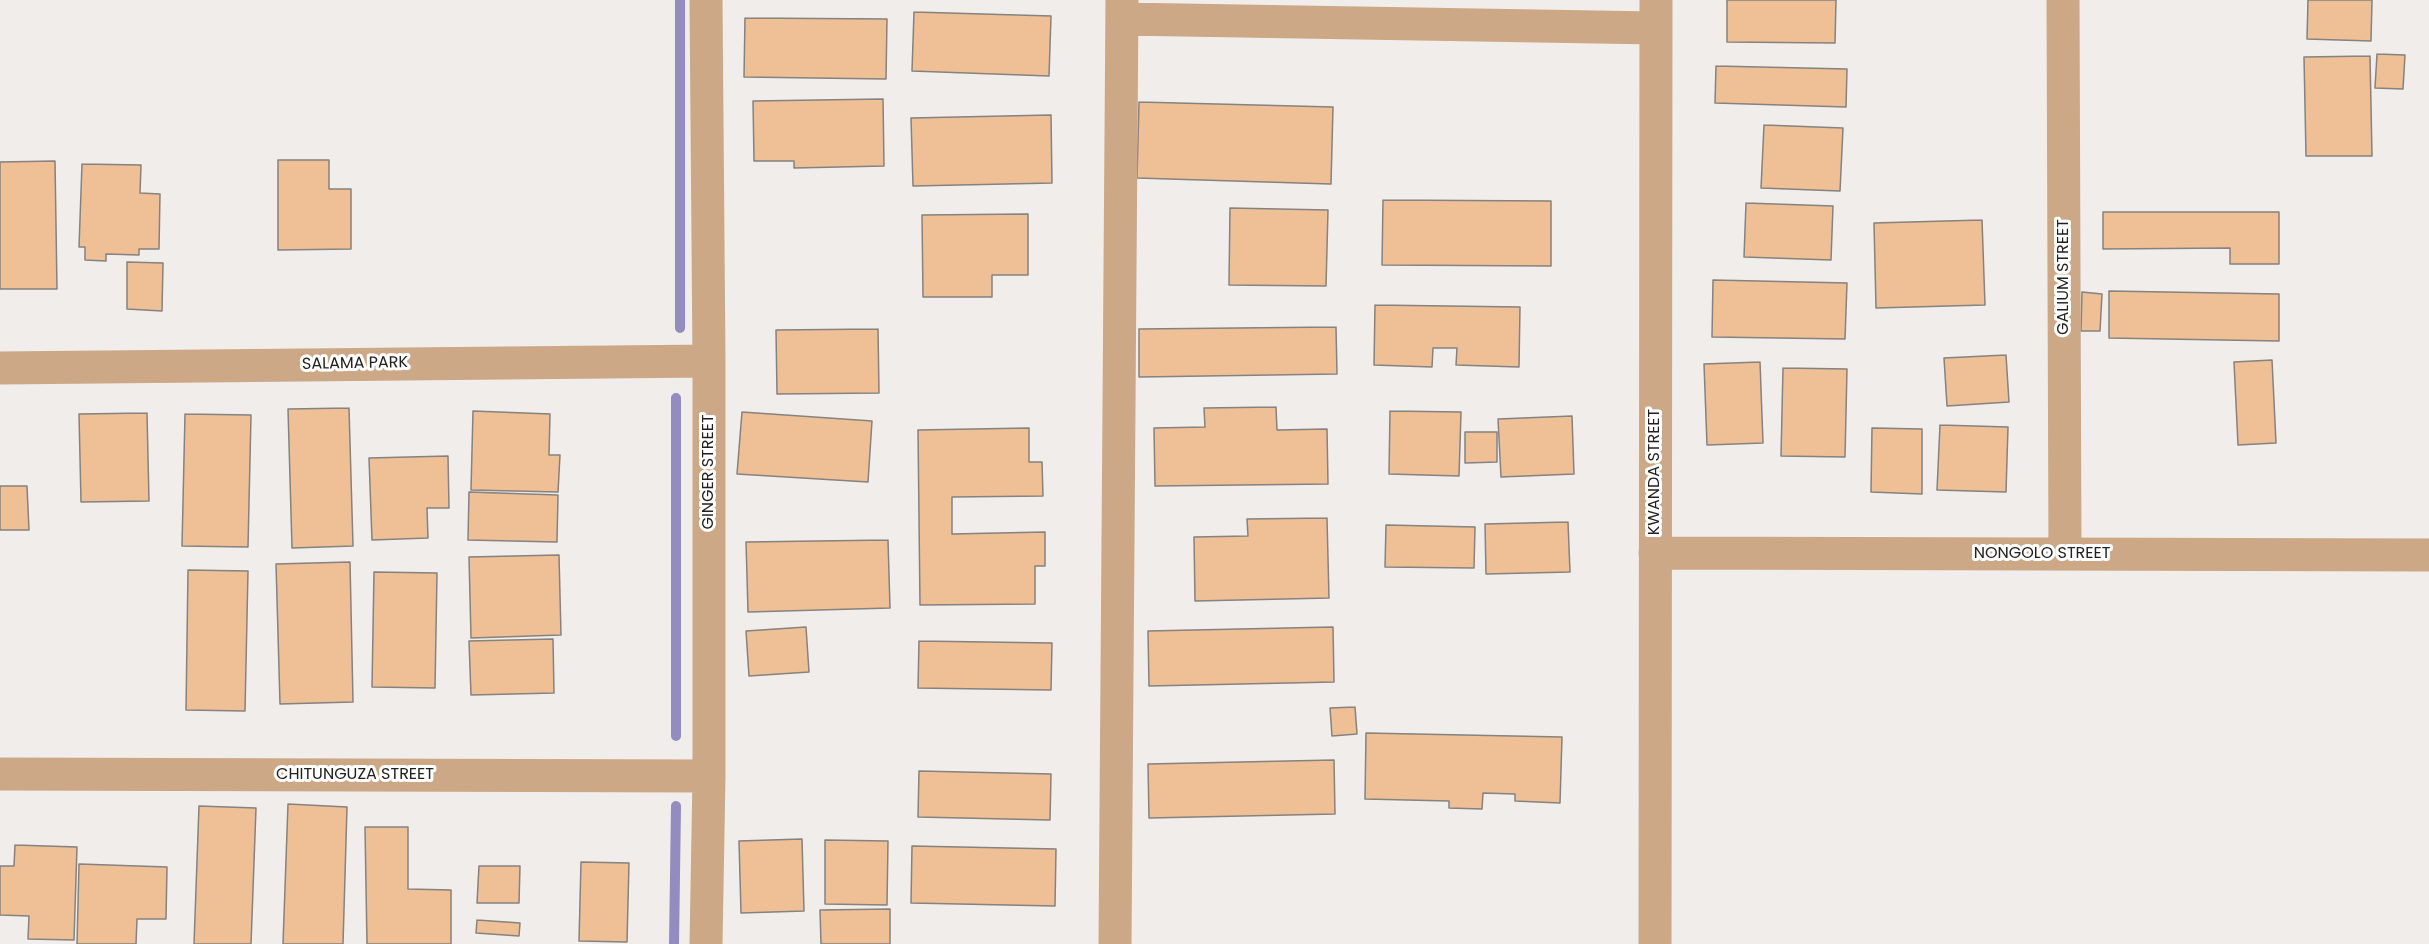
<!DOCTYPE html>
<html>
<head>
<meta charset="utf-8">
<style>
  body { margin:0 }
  canvas { display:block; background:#f0edea }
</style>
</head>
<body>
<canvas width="2429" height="944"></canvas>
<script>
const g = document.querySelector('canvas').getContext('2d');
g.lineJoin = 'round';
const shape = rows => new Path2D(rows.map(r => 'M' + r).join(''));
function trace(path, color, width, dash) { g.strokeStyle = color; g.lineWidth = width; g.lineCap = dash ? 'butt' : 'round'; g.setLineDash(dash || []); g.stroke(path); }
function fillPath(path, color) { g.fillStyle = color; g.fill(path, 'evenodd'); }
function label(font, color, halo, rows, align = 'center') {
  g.font = font + ' Poppins,sans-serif'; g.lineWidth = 6; g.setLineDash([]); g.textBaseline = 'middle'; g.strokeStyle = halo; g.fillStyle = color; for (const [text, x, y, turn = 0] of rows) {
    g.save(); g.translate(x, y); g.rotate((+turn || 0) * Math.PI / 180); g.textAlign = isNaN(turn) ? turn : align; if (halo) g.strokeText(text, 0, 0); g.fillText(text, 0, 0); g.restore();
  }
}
trace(shape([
  [680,0,680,328],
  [676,398,676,736],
  [674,944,676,806]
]), '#928cc1', 10);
const building = shape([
  [1727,0,1836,0,1835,43,1727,42,1727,0],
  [2308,0,2372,0,2371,41,2307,39,2308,0],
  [914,12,1051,16,1049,76,912,71,914,12],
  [745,18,887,19,886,79,744,77,745,18],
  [2377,54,2405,55,2403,89,2375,88,2377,54],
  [2370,56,2372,156,2306,156,2304,57,2370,56],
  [1716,66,1847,69,1846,107,1715,103,1716,66],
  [883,99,884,166,794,168,794,161,754,161,753,101,883,99],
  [1139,102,1333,107,1331,184,1137,178,1139,102],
  [1051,115,1052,183,913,186,911,118,1051,115],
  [1764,125,1843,128,1840,191,1761,188,1764,125],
  [278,160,329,160,329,189,351,189,351,249,278,250,278,160],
  [55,161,57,289,0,289,0,162,55,161],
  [82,164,141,165,140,193,160,194,159,249,139,249,139,255,106,254,106,261,85,260,85,247,79,247,82,164],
  [1383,200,1551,201,1551,266,1382,265,1383,200],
  [1746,203,1833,206,1831,260,1744,257,1746,203],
  [1230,208,1328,210,1326,286,1229,285,1230,208],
  [2103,212,2279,212,2279,264,2230,264,2230,248,2103,249,2103,212],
  [1028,214,1028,275,992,275,992,297,923,297,922,215,1028,214],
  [1982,220,1985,305,1876,308,1874,223,1982,220],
  [127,262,163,263,162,311,127,309,127,262],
  [1713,280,1847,283,1845,339,1712,337,1713,280],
  [2109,291,2279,294,2279,341,2109,338,2109,291],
  [2082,292,2102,294,2100,331,2081,331,2082,292],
  [1375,305,1520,307,1519,367,1456,365,1457,348,1433,348,1432,367,1374,365,1375,305],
  [1336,327,1337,374,1139,377,1139,329,1336,327],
  [878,329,879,393,777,394,776,330,878,329],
  [2006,355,2009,402,1947,406,1944,358,2006,355],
  [2272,360,2276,443,2238,445,2234,362,2272,360],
  [1760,362,1763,443,1707,445,1704,364,1760,362],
  [1783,368,1847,369,1845,457,1781,456,1783,368],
  [1276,407,1277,430,1327,429,1328,484,1155,486,1154,428,1205,427,1204,408,1276,407],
  [349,408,353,546,292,548,288,409,349,408],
  [473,411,550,414,549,455,560,455,558,492,471,490,473,411],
  [1390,411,1461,412,1459,476,1389,474,1390,411],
  [742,412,872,421,868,482,737,474,742,412],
  [147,413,149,501,81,502,79,414,147,413],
  [185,414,251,415,248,547,182,546,185,414],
  [1572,416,1574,474,1501,477,1498,419,1572,416],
  [1940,425,2008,427,2006,492,1937,490,1940,425],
  [1029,428,1029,462,1042,462,1043,496,952,497,952,534,1045,532,1045,566,1035,566,1035,604,920,605,918,430,1029,428],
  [1872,428,1922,429,1922,494,1871,492,1872,428],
  [1465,432,1497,432,1497,462,1465,463,1465,432],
  [448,456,449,508,427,508,428,538,372,540,369,458,448,456],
  [0,486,27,486,29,530,0,530,0,486],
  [469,492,558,495,557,542,468,540,469,492],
  [1327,518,1329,598,1195,601,1194,537,1248,536,1247,519,1327,518],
  [1568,522,1570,572,1486,574,1485,524,1568,522],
  [1386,525,1475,527,1474,568,1385,567,1386,525],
  [888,540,890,608,748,612,746,542,888,540],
  [559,555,561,635,471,638,469,557,559,555],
  [350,562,353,702,280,704,276,564,350,562],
  [188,570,248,571,245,711,186,710,188,570],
  [374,572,437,573,435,688,372,687,374,572],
  [806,627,809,672,749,676,746,631,806,627],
  [1333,627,1334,682,1149,686,1148,631,1333,627],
  [553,639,554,693,471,695,469,641,553,639],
  [919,641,1052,643,1051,690,918,688,919,641],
  [1355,707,1357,734,1332,736,1330,708,1355,707],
  [1366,733,1562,737,1560,803,1515,801,1515,794,1483,793,1482,809,1449,808,1449,801,1365,799,1366,733],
  [1334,760,1335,814,1149,818,1148,764,1334,760],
  [919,771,1051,774,1050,820,918,817,919,771],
  [288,804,347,807,343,944,283,944,288,804],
  [199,806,256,808,251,944,194,944,199,806],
  [365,827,408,827,408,889,451,890,451,944,367,944,365,827],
  [802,839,804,911,741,913,739,841,802,839],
  [825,840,888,841,887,905,825,904,825,840],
  [15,845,77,847,74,940,28,939,29,916,0,915,0,866,14,866,15,845],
  [912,846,1056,849,1055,906,911,903,912,846],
  [581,862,629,863,627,942,579,941,581,862],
  [79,864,167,867,166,919,137,919,136,944,77,944,79,864],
  [479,866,520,866,519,903,477,903,479,866],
  [890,909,890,944,821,944,820,910,890,909],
  [477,920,520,923,519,936,476,933,477,920]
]);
fillPath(building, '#efc096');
trace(building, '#85827f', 1.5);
trace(shape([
  [706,0,709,361,709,776,706,944],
  [2063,0,2065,554],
  [1122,19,1656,28],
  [0,368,709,361],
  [1655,553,2429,555],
  [0,774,709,776],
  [1115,944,1122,0],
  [1655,944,1656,0]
]), '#cca887', 33);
label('16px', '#21201f', '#fff', [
  ["GALIUM STREET",2064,277,-90],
  ["SALAMA PARK",355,364,-1],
  ["GINGER STREET",709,472,-90],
  ["KWANDA STREET",1655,472,-90],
  ["NONGOLO STREET",2042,554],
  ["CHITUNGUZA STREET",355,775]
]);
</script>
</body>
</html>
